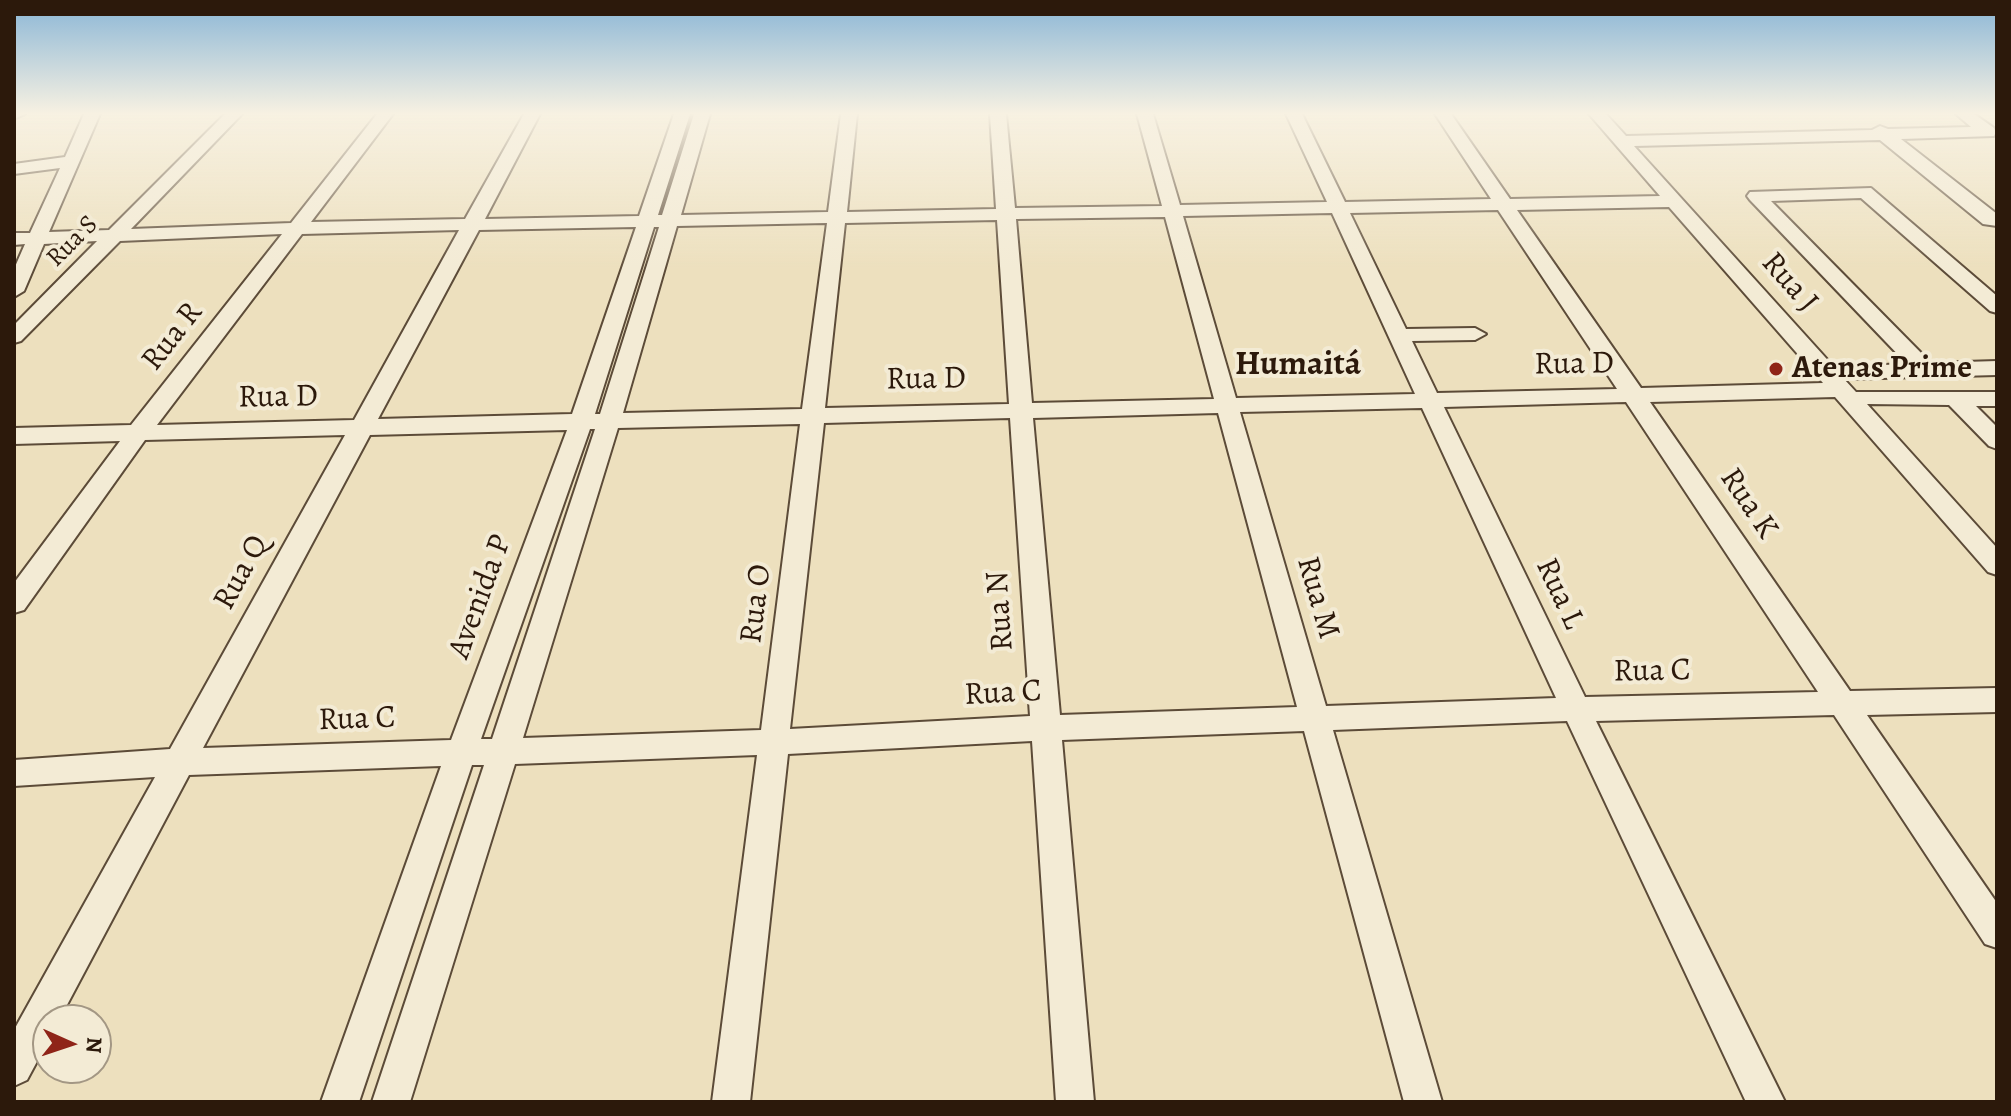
<!DOCTYPE html>
<html>
<head>
<meta charset="utf-8">
<style>
  body { margin:0 }
  #map { position:relative; width:2011px; height:1116px; overflow:hidden; background:#ede0be; font-family:Alegreya,serif }
  canvas { display:block }
  .frame { position:absolute; inset:0; border:16px solid #2c190b; pointer-events:none }
  .north { position:absolute; left:32px; top:1004px; width:80px; height:80px; box-sizing:border-box; background:#f3ebd5; border:2px solid #a39784; border-radius:50%; rotate:93deg; font-size:22px; font-weight:700; line-height:32px; text-align:center; color:#2c190b }
  .north::after { content:''; display:block; margin:auto; width:28px; height:36px; background:#8f2418; clip-path:polygon(50% 0,100% 100%,50% 72%,0 100%) }
</style>
</head>
<body>
<div id="map">
<canvas width="2011" height="1116"></canvas>
<div class="frame"></div>
<div class="north">N</div>
</div>
<script>
const g = document.querySelector('canvas').getContext('2d');
g.lineJoin = 'round';
const shape = rows => new Path2D(rows.map(r => 'M' + r).join(''));
function trace(path, color, width, dash) { g.strokeStyle = color; g.lineWidth = width; g.lineCap = dash ? 'butt' : 'round'; g.setLineDash(dash || []); g.stroke(path); }
function fillPath(path, color) { g.fillStyle = color; g.fill(path, 'evenodd'); }
function label(font, color, halo, rows, align = 'center') {
  g.font = font + ' Alegreya,serif'; g.lineWidth = 8; g.setLineDash([]); g.textBaseline = 'middle'; g.strokeStyle = halo; g.fillStyle = color; for (const [text, x, y, turn = 0] of rows) {
    g.save(); g.translate(x, y); g.rotate((+turn || 0) * Math.PI / 180); g.textAlign = isNaN(turn) ? turn : align; if (halo) g.strokeText(text, 0, 0); g.fillText(text, 0, 0); g.restore();
  }
}
const minor = shape([
  [14,114,25,114,14,119,14,114],
  [84,114,100,114,49,232,109,230,225,114,242,114,131,229,291,223,377,114,393,114,311,222,465,219,524,114,540,114,485,219,639,216,674,114,690,114,658,215,662,215,694,114,710,114,681,215,828,212,841,114,857,114,847,212,996,209,990,114,1006,114,1015,208,1162,206,1137,114,1153,114,1180,205,1327,202,1286,114,1302,114,1345,202,1491,199,1435,114,1451,114,1510,199,1660,196,1589,114,1606,114,1626,136,1872,130,1880,126,1888,129,1971,127,1956,114,1974,114,1994,128,1996,132,1994,136,1901,139,1997,214,1997,226,1983,224,1880,140,1634,146,1834,367,1907,364,1750,200,1747,196,1750,192,1871,188,1997,296,1997,313,1990,311,1861,198,1771,201,1931,363,1997,361,1997,375,1844,379,1856,392,1997,392,1997,406,1976,406,1997,427,1997,449,1989,446,1949,405,1867,404,1997,548,1997,575,1988,572,1835,397,1650,402,1850,691,1997,688,1997,712,1867,715,1997,903,1997,948,1985,944,1834,715,1596,721,1785,1102,1746,1102,1567,721,1333,730,1442,1102,1404,1102,1304,731,1062,740,1094,1102,1056,1102,1032,741,788,754,750,1102,712,1102,757,755,515,764,410,1102,372,1102,484,765,472,765,359,1102,321,1102,441,766,189,775,59,1020,48,1020,48,1041,27,1080,14,1086,14,1030,155,777,14,786,14,760,170,749,345,435,145,440,24,610,14,613,14,583,120,441,14,444,14,428,131,425,282,234,120,241,21,341,14,343,14,325,97,241,44,244,24,291,14,297,14,269,25,244,14,245,14,233,30,233,60,168,14,174,14,164,65,157,84,114],
  [1669,207,1823,383,1641,388,1517,210,1669,207],
  [1498,210,1617,389,1437,393,1412,341,1475,340,1486,334,1475,328,1406,329,1350,213,1498,210],
  [1332,213,1415,394,1236,398,1183,216,1332,213],
  [1165,217,1214,399,1032,403,1016,219,1165,217],
  [997,220,1009,404,825,408,845,223,997,220],
  [827,223,802,409,623,413,677,226,827,223],
  [636,227,572,414,378,419,479,230,636,227],
  [654,227,659,227,600,414,595,414,654,227],
  [459,230,354,420,157,425,302,234,459,230],
  [1626,402,1818,692,1585,697,1444,407,1626,402],
  [1422,408,1556,698,1326,706,1240,412,1422,408],
  [1218,413,1297,707,1060,715,1033,418,1218,413],
  [1010,418,1030,716,790,729,824,423,1010,418],
  [800,424,761,730,523,738,618,428,800,424],
  [590,429,595,429,492,739,481,739,590,429],
  [567,430,451,740,203,748,370,435,567,430]
]);
trace(minor, '#5c4b38', 4);
fillPath(minor, '#f3ebd5');
const sky = g.createLinearGradient(0, 0, 0, 270);
sky.addColorStop(0, '#8ab6d6');
sky.addColorStop(0.42, '#f7f1e2');
sky.addColorStop(1, '#f7f1e200');
g.fillStyle = sky;
g.fillRect(0, 0, 2011, 270);
for (const [x, y, r, color] of [
  [1776,369,8,"#8f2418"]
]) { const dot = new Path2D(); dot.arc(x, y, r, 0, 2 * Math.PI); g.fillStyle = color; g.fill(dot); trace(dot, '#f3ebd5', 3); }
label('26px', '#2c190b', '#f3ebd5', [
  ["Rua S",73,242,-45]
]);
label('32px', '#2c190b', '#f3ebd5', [
  ["Rua J",1789,283,49],
  ["Rua R",173,337,-52],
  ["Rua D",1574,365,-1],
  ["Rua D",926,380,-1],
  ["Rua D",278,398,-1],
  ["Rua K",1748,504,56],
  ["Rua Q",242,573,-61],
  ["Rua L",1559,594,65],
  ["Avenida P",481,597,-70],
  ["Rua M",1317,598,74],
  ["Rua O",757,604,-83],
  ["Rua N",1001,611,-94],
  ["Rua C",1652,672,-1],
  ["Rua C",1003,694,-3],
  ["Rua C",357,720,-2]
]);
label('bold 32px', '#2c190b', '#f3ebd5', [
  ["Atenas Prime",1792,369]
], 'left');
label('bold 34px', '#2c190b', '#f3ebd5', [
  ["Humaitá",1298,366]
]);
</script>
</body>
</html>
